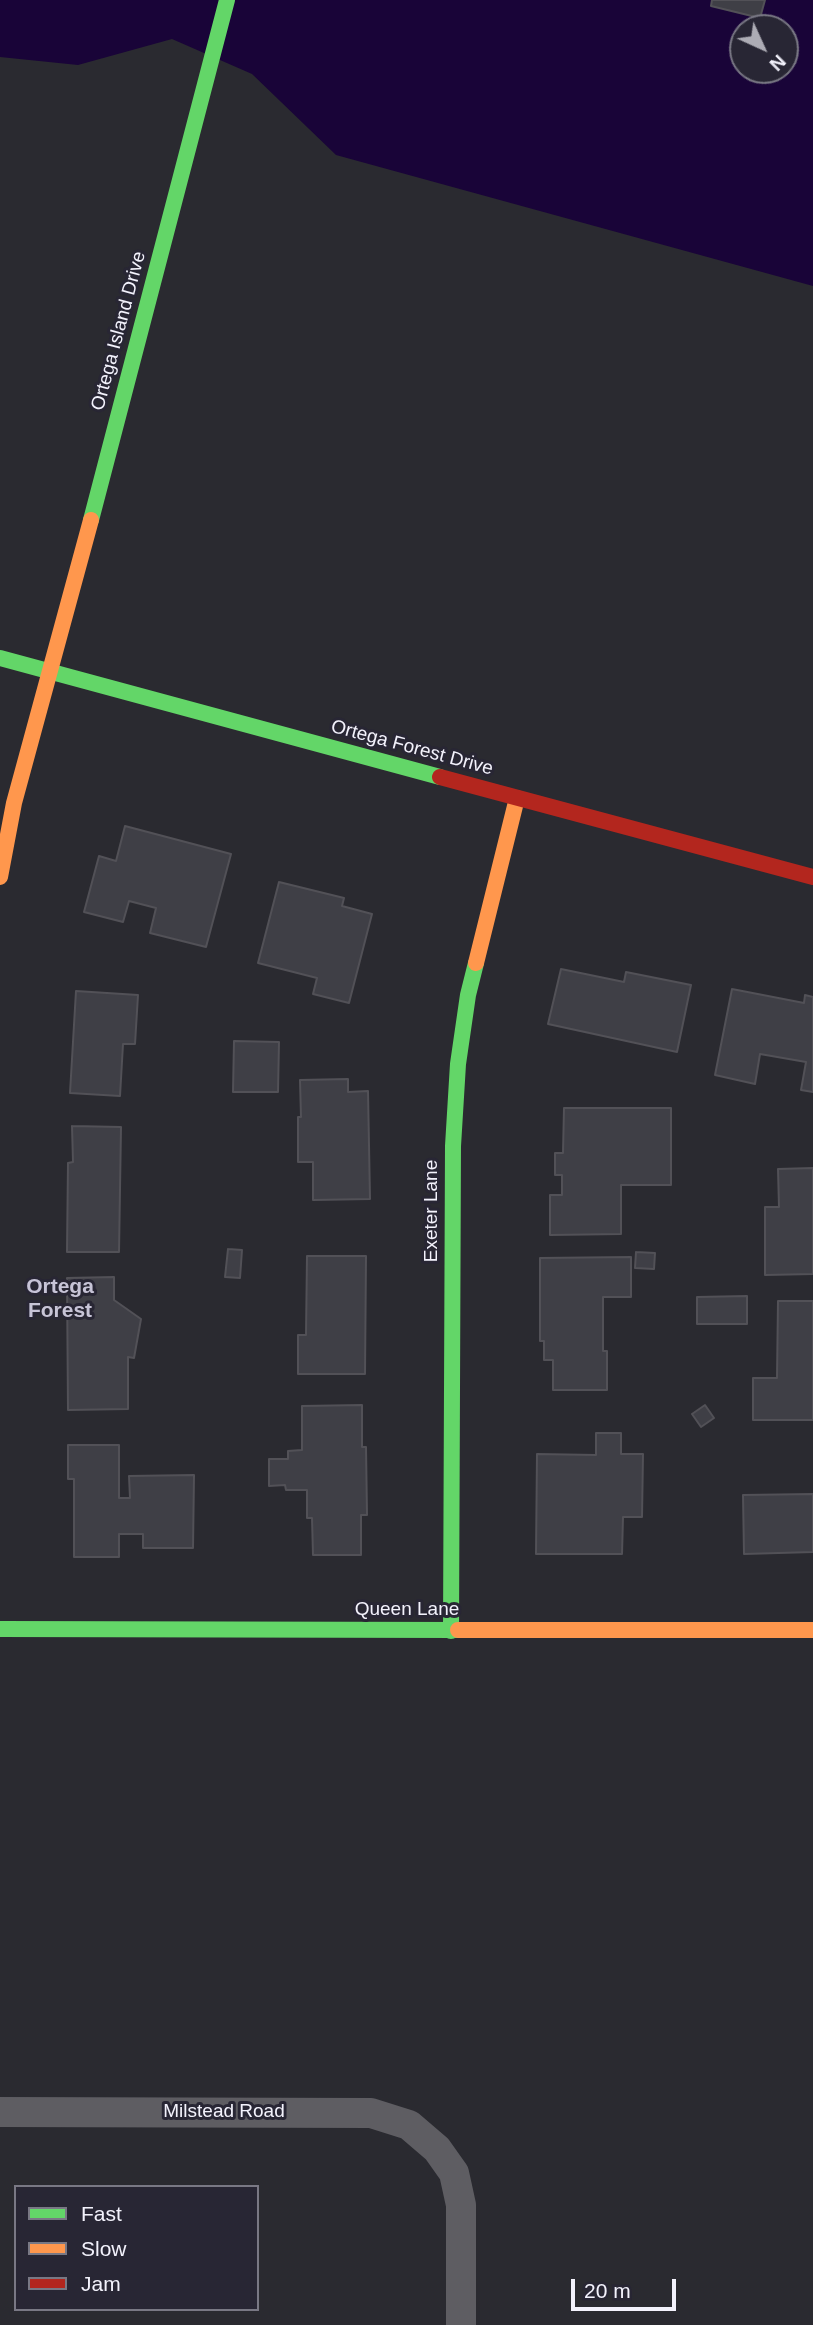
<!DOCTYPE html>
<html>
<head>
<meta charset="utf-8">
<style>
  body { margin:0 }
  #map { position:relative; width:813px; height:2325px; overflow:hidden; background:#2a2a30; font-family:Helvetica,sans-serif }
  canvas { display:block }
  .legend { position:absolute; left:14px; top:2185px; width:245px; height:126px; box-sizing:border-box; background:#282634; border:2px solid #797884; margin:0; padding:9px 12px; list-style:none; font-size:21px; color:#f3f2fc }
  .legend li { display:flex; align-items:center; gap:14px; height:35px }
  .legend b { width:35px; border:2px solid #797884 }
  .north { position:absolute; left:729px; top:14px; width:70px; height:70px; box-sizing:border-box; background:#282634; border:2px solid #797884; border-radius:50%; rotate:135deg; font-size:19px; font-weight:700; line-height:28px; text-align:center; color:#f3f2fc }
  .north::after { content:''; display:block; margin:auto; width:24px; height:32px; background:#adacb5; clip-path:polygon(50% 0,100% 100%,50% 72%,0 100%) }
  .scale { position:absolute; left:571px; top:2279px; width:105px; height:32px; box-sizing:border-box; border:4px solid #f3f2fc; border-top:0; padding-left:9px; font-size:21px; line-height:24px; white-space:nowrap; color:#f3f2fc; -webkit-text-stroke:5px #282634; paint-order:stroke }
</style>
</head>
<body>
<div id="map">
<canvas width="813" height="2325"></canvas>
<ul class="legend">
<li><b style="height:9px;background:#63d668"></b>Fast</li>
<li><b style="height:9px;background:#ff974d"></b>Slow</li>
<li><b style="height:9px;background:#b3261e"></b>Jam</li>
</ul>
<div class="north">N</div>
<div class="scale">20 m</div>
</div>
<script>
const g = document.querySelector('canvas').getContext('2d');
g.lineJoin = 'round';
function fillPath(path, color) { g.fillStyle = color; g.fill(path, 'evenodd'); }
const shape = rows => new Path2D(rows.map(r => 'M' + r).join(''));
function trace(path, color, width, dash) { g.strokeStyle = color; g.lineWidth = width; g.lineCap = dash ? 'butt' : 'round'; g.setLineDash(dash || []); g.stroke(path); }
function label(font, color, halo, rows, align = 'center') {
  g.font = font + ' Helvetica,sans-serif'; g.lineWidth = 6; g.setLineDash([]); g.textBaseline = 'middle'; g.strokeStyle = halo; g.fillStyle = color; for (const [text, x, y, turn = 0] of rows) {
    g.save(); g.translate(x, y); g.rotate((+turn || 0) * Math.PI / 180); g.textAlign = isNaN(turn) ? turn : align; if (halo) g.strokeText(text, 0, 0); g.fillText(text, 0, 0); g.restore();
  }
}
fillPath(shape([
  [0,0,813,0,813,286,336,155,252,74,172,39,78,65,0,57],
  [743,28,785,28,785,70,743,70]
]), '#190438');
const building = shape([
  [712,0,765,0,760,18,711,6,712,0],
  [125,826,231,854,206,947,150,933,156,908,129,901,123,922,84,912,99,856,116,861,125,826],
  [279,882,344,898,342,906,372,914,349,1003,313,994,317,978,258,963,279,882],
  [561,969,624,982,626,972,691,985,677,1052,548,1024,561,969],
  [732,989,804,1003,805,995,813,997,813,1092,801,1090,806,1062,760,1054,755,1084,715,1075,732,989],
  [76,991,138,995,135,1044,123,1044,120,1096,70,1093,76,991],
  [234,1041,279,1042,278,1092,233,1092,234,1041],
  [348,1079,348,1092,368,1091,370,1199,313,1200,313,1162,298,1162,298,1117,301,1117,300,1080,348,1079],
  [564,1108,671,1108,671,1185,621,1185,621,1234,550,1235,550,1195,562,1195,562,1175,555,1175,555,1153,563,1153,564,1108],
  [72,1126,121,1127,119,1252,67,1252,68,1163,73,1162,72,1126],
  [813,1168,813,1274,765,1275,765,1207,779,1207,778,1169,813,1168],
  [228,1249,242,1250,240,1278,225,1277,228,1249],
  [636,1252,655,1253,654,1269,635,1268,636,1252],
  [307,1256,366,1256,365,1374,298,1374,298,1335,306,1335,307,1256],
  [631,1257,631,1297,603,1297,603,1351,607,1351,607,1390,553,1390,553,1360,544,1360,544,1341,540,1341,540,1258,631,1257],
  [114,1277,114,1300,141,1319,134,1358,128,1357,128,1409,68,1410,67,1278,114,1277],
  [747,1296,747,1324,697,1324,697,1297,747,1296],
  [778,1301,813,1301,813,1420,753,1420,753,1378,777,1378,778,1301],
  [362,1405,362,1447,366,1447,367,1515,361,1515,361,1555,313,1555,312,1518,307,1518,307,1490,286,1490,285,1485,269,1486,269,1459,288,1459,288,1451,302,1450,302,1406,362,1405],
  [705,1405,714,1418,701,1427,692,1414,705,1405],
  [596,1433,621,1433,621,1454,643,1454,642,1517,623,1517,622,1554,536,1554,537,1454,596,1455,596,1433],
  [68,1445,119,1445,119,1498,130,1498,129,1476,194,1475,193,1548,143,1548,143,1534,119,1534,119,1557,74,1557,74,1479,68,1479,68,1445],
  [813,1494,813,1552,744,1554,743,1495,813,1494]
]);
fillPath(building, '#3f3f46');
trace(building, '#525157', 2);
trace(shape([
  [0,2112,371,2113,409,2125,437,2149,454,2173,461,2205,461,2325]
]), '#5e5d62', 30);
trace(shape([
  [91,520,227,0],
  [0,658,440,777],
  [0,1629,458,1630],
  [451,1631,453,1146,458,1064,468,995,476,963]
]), '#63d668', 16);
trace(shape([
  [0,877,14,803,91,520],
  [476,963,517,798],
  [458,1630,813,1630]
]), '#ff974d', 16);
trace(shape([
  [440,777,813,877]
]), '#b3261e', 16);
label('19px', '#f3f2fc', '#282634', [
  ["Ortega Island Drive",119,331,-75],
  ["Ortega Forest Drive",412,748,15],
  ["Exeter Lane",432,1211,-90],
  ["Queen Lane",407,1610],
  ["Milstead Road",224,2112]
]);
label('bold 21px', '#c7c4d7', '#282634', [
  ["Ortega",60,1287],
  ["Forest",60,1311]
]);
</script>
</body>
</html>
